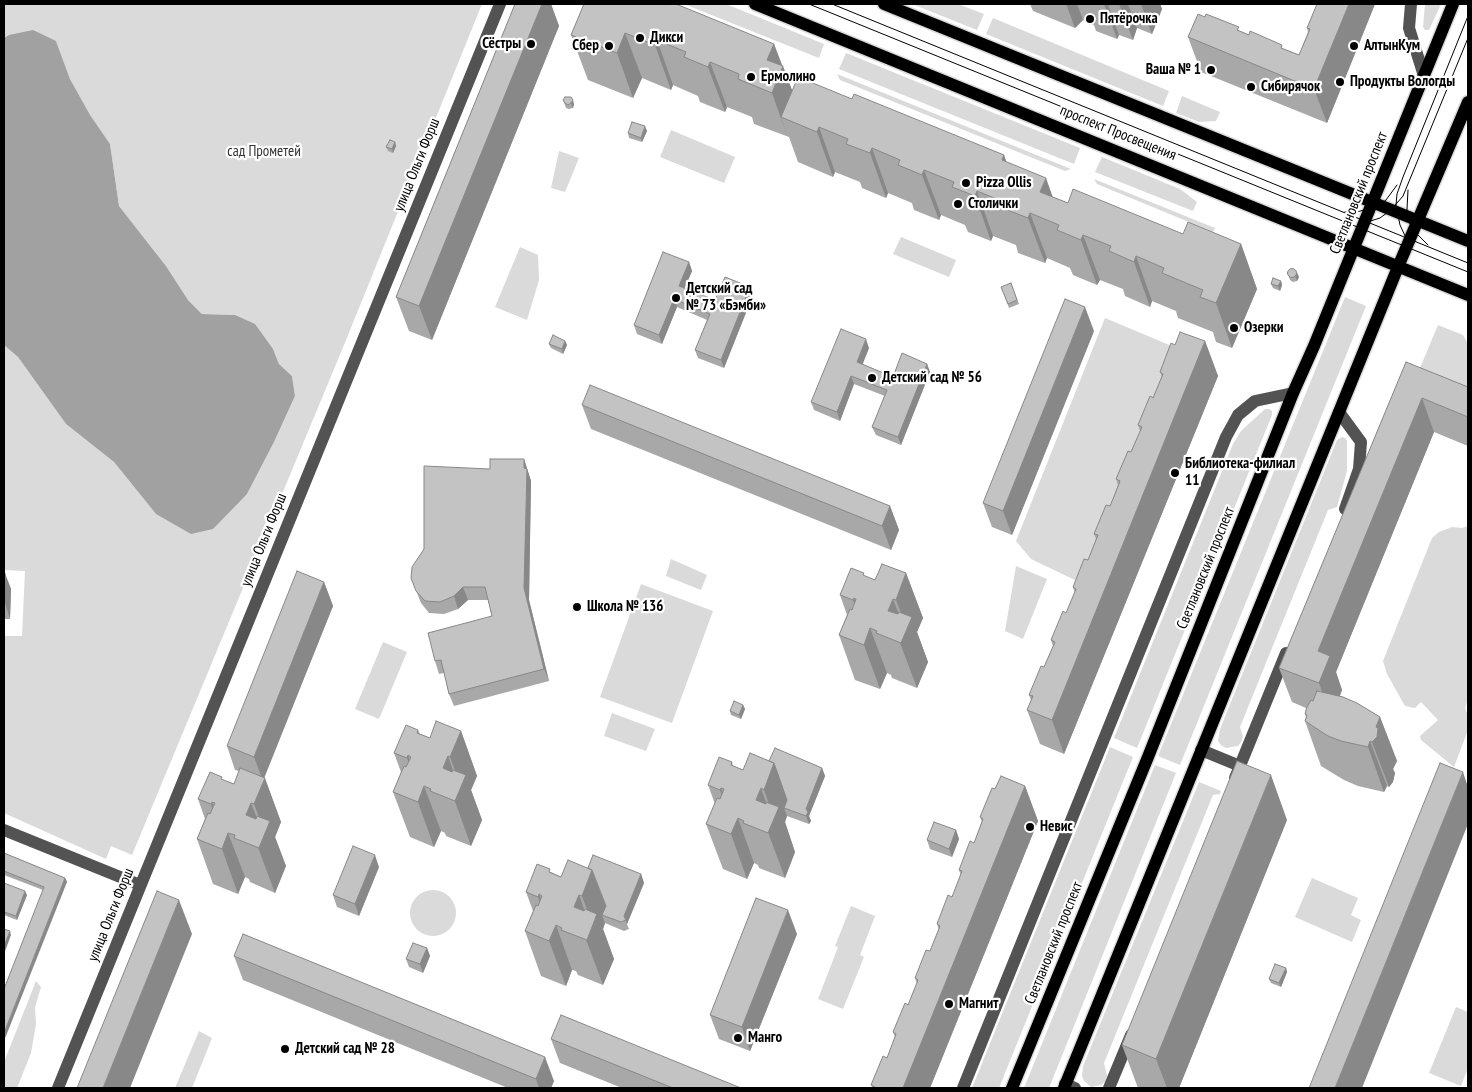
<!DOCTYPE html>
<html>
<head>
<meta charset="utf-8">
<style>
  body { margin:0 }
  #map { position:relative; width:1472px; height:1092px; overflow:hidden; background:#fff; font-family:"PT Sans Narrow",sans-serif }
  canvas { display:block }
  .frame { position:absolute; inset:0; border:5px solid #000; pointer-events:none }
</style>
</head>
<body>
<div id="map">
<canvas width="1472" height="1092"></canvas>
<div class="frame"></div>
</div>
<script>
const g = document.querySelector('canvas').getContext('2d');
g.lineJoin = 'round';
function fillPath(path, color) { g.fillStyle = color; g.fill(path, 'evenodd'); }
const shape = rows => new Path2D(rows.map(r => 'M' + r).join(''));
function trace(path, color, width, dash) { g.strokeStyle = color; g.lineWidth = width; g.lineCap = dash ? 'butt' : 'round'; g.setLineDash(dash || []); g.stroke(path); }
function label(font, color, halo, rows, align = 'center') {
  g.font = font + ' "PT Sans Narrow",sans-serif'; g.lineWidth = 4.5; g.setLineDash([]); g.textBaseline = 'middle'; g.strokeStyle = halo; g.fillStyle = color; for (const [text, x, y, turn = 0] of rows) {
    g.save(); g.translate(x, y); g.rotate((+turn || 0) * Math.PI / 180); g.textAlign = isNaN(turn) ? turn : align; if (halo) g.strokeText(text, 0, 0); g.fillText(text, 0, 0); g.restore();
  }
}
fillPath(shape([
  [4,4,482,4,344,345,132,855,111,846,106,859,4,813,4,636,22,636,25,571,4,570,4,345,18,357,66,424,114,462,156,514,247,494,274,442,295,396,292,376,279,364,273,349,235,315,202,314,188,300,166,266,119,206,110,144,90,116,70,79,56,41,9,35,4,38],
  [684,4,726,4,824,44,819,58],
  [912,4,958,4,984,14,977,30],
  [1425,4,1441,4,1429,30,1425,30,1423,27],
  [993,18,1169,91,1163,106,986,34],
  [846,53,1080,148,1074,164,839,69],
  [837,74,1071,169,1065,171,840,80],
  [1182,96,1220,112,1216,121,1199,122,1176,113],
  [671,130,735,157,724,183,660,157],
  [559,151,579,158,565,192,551,188],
  [1102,157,1180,189,1197,202,1193,211,1095,172],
  [1094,179,1215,228,1213,232,1097,184],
  [901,237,956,260,949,277,893,254],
  [520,247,538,255,539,280,527,320,495,307],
  [1345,297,1366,306,1180,765,1158,756],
  [1105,318,1174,347,1079,582,1031,559,1016,541],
  [1438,325,1463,335,1468,344,1468,396,1417,375],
  [1265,409,1269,409,1272,411,1272,415,1137,748,1114,738,1233,444,1241,431],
  [1342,437,1345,438,1347,441,1347,471,1337,507,1328,510,1240,727,1243,737,1241,742,1238,746,1226,748,1221,745,1218,741,1220,729,1337,440],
  [1468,526,1468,699,1465,708,1468,715,1468,730,1454,767,1421,740,1420,736,1438,720,1421,702,1415,708,1405,706,1387,674,1383,661,1432,538,1439,532,1452,527,1462,528],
  [671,559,707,575,701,590,666,576],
  [1016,566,1047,579,1023,639,1005,631],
  [641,584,713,611,672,723,600,697],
  [383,642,407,652,379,719,355,709],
  [612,713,655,729,646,751,604,736],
  [1110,747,1133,757,999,1088,972,1088],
  [1155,765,1176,773,1049,1088,1024,1088],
  [1199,782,1221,791,1220,794,1213,795,1104,1063,1107,1076,1105,1082,1101,1085,1091,1087,1084,1081,1082,1076,1083,1066],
  [1312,878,1358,898,1351,915,1361,920,1352,942,1295,917],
  '410 913a23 23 0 1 1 46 0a23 23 0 1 1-46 0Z',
  [851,906,875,916,860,955,864,957,843,1009,818,999,838,947,835,946],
  [36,981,41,987,35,1007,36,1024,31,1053,17,1088,4,1088,4,1062],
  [1456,1007,1468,1012,1468,1068,1461,1086,1429,1073],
  [199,1031,212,1038,192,1088,175,1088]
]), '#dadada');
fillPath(shape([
  [33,30,56,41,70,79,90,115,110,144,119,206,166,266,188,300,202,314,235,315,255,324,273,349,279,364,292,376,295,396,274,442,247,494,213,529,191,534,156,514,114,462,66,424,18,357,4,345,4,38,9,35]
]), '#a1a1a1');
const major = shape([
  [755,4,1468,295],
  [884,4,1468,241],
  [1012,1088,1148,757,1293,393,1314,346,1453,4],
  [1064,1088,1398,267,1468,102]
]);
trace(major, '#dbdbdb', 15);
trace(shape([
  [1411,4,1409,28,1424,76],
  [1339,412,1361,442,1359,469,1345,509],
  [1201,750,1240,766],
  [1235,778,1286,653],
  [4,830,140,885],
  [1065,1084,1075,1088],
  [58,1088,500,4],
  [963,1088,1226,437,1238,415,1255,401,1293,393],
  [1109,1088,1131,1035]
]), '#535353', 12);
trace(major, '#000', 12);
trace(shape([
  [809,4,1468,272],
  [832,4,1468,263],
  [1408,190,1407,209,1409,222,1414,231,1428,245],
  [1345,212,1357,212,1380,205,1386,200,1397,185],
  [1364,223,1380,218,1391,210,1403,196,1468,38],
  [1407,240,1400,225,1396,205,1397,194,1403,177,1468,16]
]), '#000', 1);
fillPath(shape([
  [515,4,551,4,559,26,432,340,409,331,396,297],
  [584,4,774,44,792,91,852,99,1004,155,1006,162,1052,197,1068,203,1183,234,1241,244,1257,289,1232,348,1216,342,1213,332,1178,318,1176,311,1152,301,1150,307,1125,296,1123,289,1100,280,1097,285,1073,275,1070,268,1047,258,1045,263,1018,253,1016,245,993,236,991,241,968,232,965,225,941,215,939,220,914,210,912,203,888,193,886,198,862,188,860,182,835,172,833,177,798,162,789,137,754,124,752,117,727,107,725,112,700,102,698,96,673,85,671,90,642,78,633,98,588,80,571,35],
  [1030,4,1160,4,1162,9,1152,34,1137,28,1133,40,1119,35,1117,39,1096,31,1094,25,1083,20,1075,28,1033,11],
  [1317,4,1375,4,1327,123,1201,72,1188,37,1240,31,1299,55,1308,32,1307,28],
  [563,100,574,104,573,108,569,109,566,108],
  [647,131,642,142,629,138,628,133],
  [395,142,396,146,393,153,388,151,386,147],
  [689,262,692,271,685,288,715,300,753,295,724,368,698,358,695,350,707,320,677,307,662,344,637,334,634,325],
  [1296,270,1299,277,1297,281,1293,282,1290,280,1287,272],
  [1281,281,1282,285,1280,291,1273,288,1271,284],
  [1011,283,1019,304,1009,308,1001,287],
  [1094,331,1012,535,992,527,983,503],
  [565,341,567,345,563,354,551,348,549,344],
  [1205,341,1218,376,1064,754,1040,744,1027,710,1031,700,1029,695,1044,667,1053,646,1051,640,1066,613,1075,593,1073,587,1088,560,1096,539,1094,534,1110,506,1118,485,1116,479,1131,452,1140,431,1138,425,1153,398,1162,377,1160,372,1175,345],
  [869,348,862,364,893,377,927,364,930,372,901,445,876,435,872,427,885,396,854,384,840,421,814,410,811,402],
  [1406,362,1468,387,1468,446,1434,432,1336,672,1342,690,1340,696,1380,717,1397,761,1393,769,1395,773,1393,782,1389,787,1387,786,1384,792,1358,786,1344,780,1321,766,1305,721,1306,717,1305,714,1306,708,1292,702,1279,668],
  [582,405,890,506,899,530,891,550,591,429],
  [524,459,531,481,529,600,549,681,454,706,449,694,444,673,439,674,435,661,492,616,488,600,468,600,458,609,444,614,429,613,421,603,411,578,424,549,490,469],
  [4,573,11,589,10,619,4,619],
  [906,573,923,618,917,632,928,662,917,688,892,678,891,675,887,673,880,689,855,680,839,635,847,615,840,595,865,576,875,580],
  [324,582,333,606,264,777,281,822,275,837,286,866,275,893,250,882,249,879,245,877,238,894,213,884,197,839,205,819,198,799,223,780,234,784,239,771,235,770,227,746],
  [743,705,745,709,741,719,731,715,730,711],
  [418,730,420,734,430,738,461,731,477,776,471,790,482,820,471,846,446,836,445,833,441,831,434,847,410,837,393,792,401,772,394,753],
  [769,761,822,768,825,776,809,816,811,821,809,824,787,816,785,822,795,852,785,878,759,868,758,865,754,863,747,879,723,869,706,824,715,804,708,785,732,762,733,766,743,770],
  [1025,786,1038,821,930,1088,873,1088,871,1085,887,1058,895,1037,893,1032,908,1005,917,984,915,978,930,951,939,930,937,924,952,897,961,875,959,870,974,843,982,822,980,817,995,789],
  [1287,820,1179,1088,1138,1088,1122,1045],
  [956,830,959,839,952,857,930,849,927,840],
  [4,853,65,878,67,882,43,890,4,875],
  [379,867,359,916,337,907,333,895],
  [588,868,641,874,644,883,627,924,629,929,624,931,605,923,603,929,614,959,603,985,578,975,576,971,572,970,566,986,541,976,525,931,533,911,526,892,551,872,561,877],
  [4,883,27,895,17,920,4,915],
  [797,934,750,1051,719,1039,710,1015],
  [427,948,430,956,423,973,409,967,406,959],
  [234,956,554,1081,551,1088,508,1088,243,980],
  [1286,968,1287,972,1281,987,1271,983,1269,979],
  [551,1039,741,1088,622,1088,560,1063]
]), '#a8a8a8');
fillPath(shape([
  [542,4,551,4,559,26,432,340,419,306],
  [1066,4,1077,4,1083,20,1075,28],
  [1104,4,1108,4,1119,35,1117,39],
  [1119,4,1128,4,1137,28,1133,40],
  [1141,4,1160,4,1162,9,1152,34],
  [1349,4,1375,4,1327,123,1314,89],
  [625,33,642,78,633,98,617,53],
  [657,40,673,85,671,90,655,45],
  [774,44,783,68,783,66,800,111,781,117,788,138,772,93,767,60],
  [710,62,727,107,725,112,708,67],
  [573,100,574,104,573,108,571,103],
  [645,126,647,131,642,142,641,138],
  [819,127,835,172,833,177,817,132],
  [395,142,396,146,393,153,392,149],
  [872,148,888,193,886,198,870,153],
  [1004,155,1020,200,1002,160],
  [924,170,941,215,939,220,922,175],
  [1046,178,1062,223,1040,192],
  [977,191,993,236,991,241,975,196],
  [1030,213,1047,258,1045,263,1028,218],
  [1083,235,1100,280,1097,285,1081,240],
  [1241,244,1257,289,1232,348,1216,303],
  [1136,256,1152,301,1150,307,1134,262],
  [689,262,692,271,682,294,679,286],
  [1297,273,1299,277,1297,281,1295,276],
  [1281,281,1282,285,1280,291,1278,286],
  [750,287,753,295,724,368,721,360],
  [674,299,677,307,662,344,659,335],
  [1085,307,1094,331,1012,535,1003,511],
  [866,339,869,348,860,371,857,362],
  [565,341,567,345,563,354,562,349],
  [1205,341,1218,376,1064,754,1052,720],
  [927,364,930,372,901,445,898,437],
  [851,376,854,384,840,421,837,412],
  [1422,398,1434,432,1336,672,1342,690,1331,717,1319,683,1318,651],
  [524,459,531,481,529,600,549,681,544,669,524,588],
  [890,506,899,530,891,550,882,526],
  [5,573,11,589,10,619,5,603],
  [906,573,923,618,917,632,928,662,917,688,888,611,893,599,906,632,907,629,896,600],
  [324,582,333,606,263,781,254,757],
  [463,587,468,600,458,609,454,596],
  [854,598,867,636,870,628,887,673,880,689,864,645,866,638,853,600],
  [743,705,745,709,741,719,739,715],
  [1380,717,1397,761,1393,769,1395,773,1393,782,1389,787,1372,742,1376,727],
  [461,731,477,776,471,790,482,820,471,846,443,768,448,756,460,790,461,787,450,757],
  [1370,741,1387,786,1384,792,1368,747],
  [408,755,421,793,424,786,441,831,434,847,418,802,420,796,407,758],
  [774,763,791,808,784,808,787,816,785,822,795,852,785,878,756,800,761,788,773,822,774,819,764,790],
  [822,768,825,776,809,816,811,821,809,824,806,816,806,809],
  [1463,772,1468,787,1468,824,1362,1088,1335,1088],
  [1271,775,1287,820,1179,1088,1167,1088,1156,1059],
  [265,778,281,822,275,837,286,866,275,893,246,815,251,803,264,836,265,833,254,804],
  [1025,786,1038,821,930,1088,903,1088],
  [721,788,735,825,738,818,754,863,747,879,731,834,734,828,720,790],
  [212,802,225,840,228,833,245,877,238,894,222,849,224,842,211,804],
  [956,830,959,839,952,857,949,849],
  [375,855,379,867,359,916,355,904],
  [592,870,609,915,602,915,605,923,603,929,614,959,603,985,574,907,579,895,591,929,593,926,582,896],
  [641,874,644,883,627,924,624,916],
  [65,878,67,882,4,1041,4,1033],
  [25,891,27,895,17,920,16,916],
  [539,894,553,932,556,925,572,970,566,986,549,941,552,935,538,897],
  [179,900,192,934,130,1088,103,1088],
  [788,910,797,934,750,1051,742,1027],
  [10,931,11,935,4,954,4,946],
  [427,948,430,956,423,973,420,964],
  [1286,968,1287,972,1281,987,1279,983],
  [545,1057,554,1081,551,1088,539,1088,536,1079]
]), '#888');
const building = shape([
  [515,4,542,4,419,306,396,297,515,4],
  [584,4,663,4,666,5,667,4,676,4,774,44,767,60,783,66,772,93,738,79,739,74,710,62,708,67,684,57,686,52,657,40,655,45,625,33,617,53,571,35,584,4],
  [1317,4,1349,4,1314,89,1188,37,1198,14,1205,17,1206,14,1239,27,1237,30,1249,35,1250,31,1282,45,1281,48,1299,55,1310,29,1307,28,1317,4],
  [798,77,852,99,854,94,1004,155,1002,160,1046,178,1040,192,1068,203,1073,189,1183,234,1188,222,1241,244,1216,303,1200,297,1203,290,1162,273,1164,268,1136,256,1134,262,1109,251,1111,246,1083,235,1081,240,1057,230,1059,225,1030,213,1028,218,1002,208,1004,202,977,191,975,196,952,187,954,182,924,170,922,175,898,165,900,160,872,148,870,153,846,144,848,139,819,127,817,132,781,117,798,77],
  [565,97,571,97,573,100,571,103,568,105,565,103,563,100,565,97],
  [632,122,645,126,641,138,628,133,632,122],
  [390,140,395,142,392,149,386,147,390,140],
  [663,252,689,262,679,286,715,300,725,277,750,287,721,360,695,350,710,314,674,299,659,335,634,325,663,252],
  '1287.5 273a4.5 4.5 0 1 1 9 0a4.5 4.5 0 1 1-9 0Z',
  [1273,278,1281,281,1278,286,1271,284,1273,278],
  [1011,283,1017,300,1008,304,1001,287,1011,283],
  [1065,299,1085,307,1003,511,983,503,1065,299],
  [841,329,866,339,857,362,893,377,902,353,927,364,898,437,872,427,887,390,851,376,837,412,811,402,841,329],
  [1180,332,1205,341,1052,720,1027,710,1033,696,1029,695,1041,666,1044,667,1055,642,1051,640,1063,611,1066,613,1076,589,1073,587,1084,559,1088,560,1098,535,1094,534,1106,505,1110,506,1115,494,1120,481,1116,479,1128,451,1131,452,1142,427,1138,425,1150,396,1153,398,1163,374,1160,372,1171,343,1175,345,1180,332],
  [553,335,565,341,562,349,549,344,553,335],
  [1406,362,1468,387,1468,417,1422,398,1318,651,1330,656,1319,683,1279,668,1406,362],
  [590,385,890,506,882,526,582,405,590,385],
  [490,459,524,459,524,468,527,469,524,588,544,669,449,694,441,660,435,661,428,633,492,616,485,587,463,587,454,596,440,602,425,601,416,591,411,578,412,567,424,549,424,466,490,469,490,459],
  [882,564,906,573,896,600,893,599,888,611,898,614,899,612,912,617,901,643,876,633,877,631,870,628,864,645,839,635,850,609,852,610,856,599,854,598,853,600,840,595,851,568,864,573,863,575,875,580,882,564],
  [297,571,324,582,254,757,227,746,297,571],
  [4,573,5,573,5,603,4,603,4,573],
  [1317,691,1343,697,1357,703,1380,717,1376,727,1378,728,1377,737,1372,742,1370,741,1368,747,1341,741,1328,736,1305,721,1307,715,1305,714,1307,707,1311,700,1313,701,1317,691],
  [734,701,743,705,739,715,730,711,734,701],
  [436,721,461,731,450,757,448,756,443,768,452,772,453,770,466,775,455,801,430,791,431,789,424,786,418,802,393,792,404,766,406,767,411,757,408,755,407,758,394,753,406,725,418,730,417,733,430,738,436,721],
  [775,748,822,768,806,809,808,812,806,816,784,808,787,800,774,763,769,761,775,748],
  [750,753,774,763,764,790,761,788,756,800,766,804,766,802,779,807,768,833,743,823,744,821,738,818,731,834,706,824,717,798,720,799,724,789,721,788,720,790,708,785,719,757,732,762,731,765,743,770,750,753],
  [1237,761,1271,775,1156,1059,1122,1045,1237,761],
  [1440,763,1463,772,1335,1088,1309,1088,1440,763],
  [240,768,265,778,254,804,251,803,246,815,256,819,257,816,270,821,259,848,234,838,235,835,228,833,222,849,197,839,208,813,210,814,215,803,212,802,211,804,198,799,210,772,222,777,221,779,234,784,240,768],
  [1001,776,1025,786,903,1088,874,1088,875,1087,871,1085,883,1056,887,1058,896,1034,893,1032,905,1003,908,1005,918,980,915,978,926,950,930,951,940,926,937,924,948,895,952,897,962,871,959,870,970,841,974,843,983,819,980,817,992,788,995,789,1001,776],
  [934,822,956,830,949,849,927,840,934,822],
  [353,846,375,855,355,904,333,895,353,846],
  [4,853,65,878,4,1033,4,989,44,887,4,871,4,853],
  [593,855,641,874,624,916,626,920,621,922,602,915,606,906,592,870,588,868,593,855],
  [568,860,592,870,582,896,579,895,574,907,584,911,585,909,597,914,587,940,561,930,562,928,556,925,549,941,525,931,536,905,538,906,542,896,539,894,538,897,526,892,537,864,550,869,549,872,561,877,568,860],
  [4,883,25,891,16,916,4,912,4,883],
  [157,891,179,900,103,1088,77,1088,157,891],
  [756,898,788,910,742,1027,710,1015,756,898],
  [4,929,10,931,4,946,4,929],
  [243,934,545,1057,536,1079,234,956,243,934],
  [413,943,427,948,420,964,406,959,413,943],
  [1275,964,1286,968,1279,983,1269,979,1275,964],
  [561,1015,741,1088,673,1088,551,1039,561,1015]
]);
fillPath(building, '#c3c3c3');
trace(building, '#888', 1);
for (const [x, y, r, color] of [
  [1090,19,5,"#000"],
  [640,38,5,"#000"],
  [531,44,5,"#000"],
  [609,46,5,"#000"],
  [1354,46,5,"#000"],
  [1211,70,5,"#000"],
  [751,77,5,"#000"],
  [1340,82,5,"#000"],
  [1251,87,5,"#000"],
  [966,183,5,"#000"],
  [958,204,5,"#000"],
  [676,298,5,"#000"],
  [1234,328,5,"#000"],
  [872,378,5,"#000"],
  [1175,473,5,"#000"],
  [577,607,5,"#000"],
  [1030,827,5,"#000"],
  [949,1004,5,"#000"],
  [738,1038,5,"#000"],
  [285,1049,5,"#000"]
]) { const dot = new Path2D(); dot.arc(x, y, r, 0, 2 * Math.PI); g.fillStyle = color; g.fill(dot); trace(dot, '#fff', 2); }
label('bold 15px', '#000', '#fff', [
  ["Пятёрочка",1100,19],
  ["Дикси",650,38],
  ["Сёстры",521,44,"right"],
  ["Сбер",599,46,"right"],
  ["АлтынКум",1364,46],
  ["Ваша № 1",1201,70,"right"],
  ["Ермолино",761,77],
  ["Продукты Вологды",1350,82],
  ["Сибирячок",1261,87],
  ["Pizza Ollis",976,183],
  ["Столички",968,204],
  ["Детский сад",686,289],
  ["№ 73 «Бэмби»",686,306],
  ["Озерки",1244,328],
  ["Детский сад № 56",882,378],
  ["Библиотека-филиал",1185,464],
  ["11",1185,481],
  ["Школа № 136",587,607],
  ["Невис",1040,827],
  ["Магнит",959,1004],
  ["Манго",748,1038],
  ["Детский сад № 28",295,1049]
], 'left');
label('15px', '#000', '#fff', [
  ["проспект Просвещения",1118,133,22],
  ["улица Ольги Форш",417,165,-68],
  ["Светлановский проспект",1359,193,-68],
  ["улица Ольги Форш",264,540,-68],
  ["Светлановский проспект",1206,568,-68],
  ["улица Ольги Форш",111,915,-68],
  ["Светлановский проспект",1054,943,-68]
]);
label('15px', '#313131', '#fff', [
  ["сад Прометей",264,152]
]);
</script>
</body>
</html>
